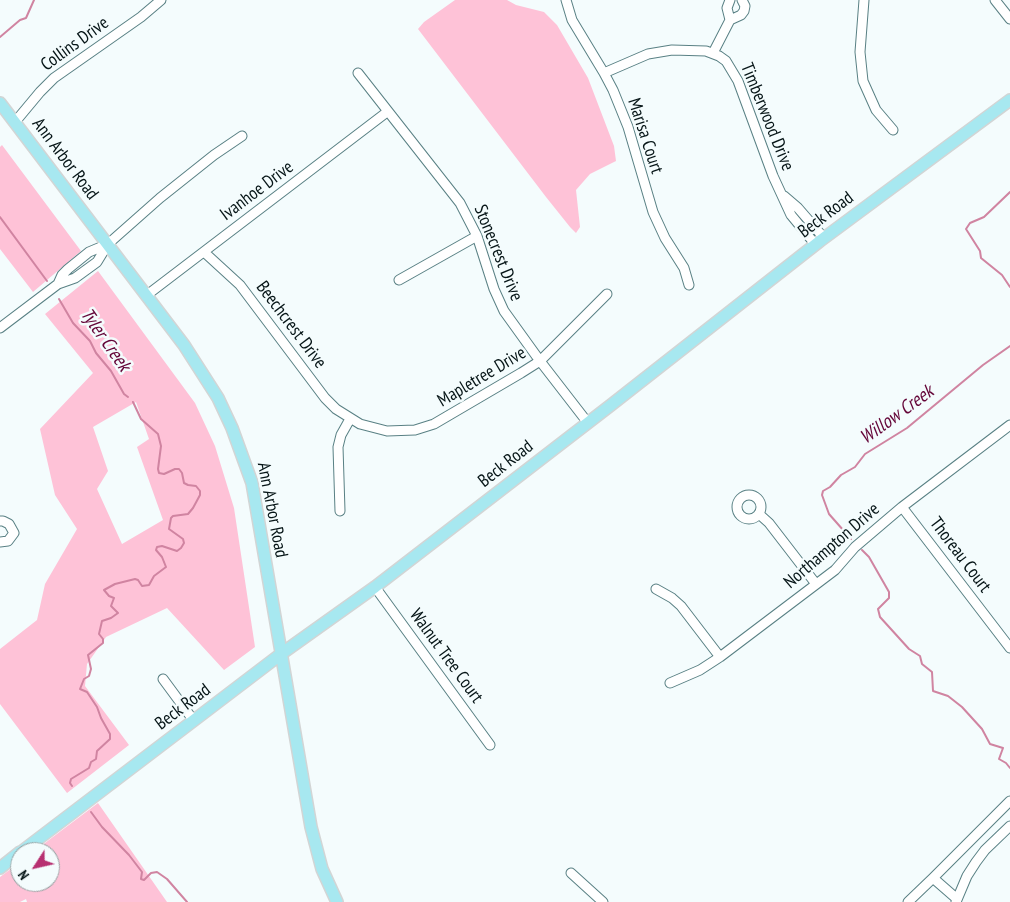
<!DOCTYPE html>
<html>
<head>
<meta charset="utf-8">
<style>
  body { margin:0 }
  #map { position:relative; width:1010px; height:902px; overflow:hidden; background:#f4fcfd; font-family:"PT Sans Narrow",sans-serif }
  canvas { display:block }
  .north { position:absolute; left:10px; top:842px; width:50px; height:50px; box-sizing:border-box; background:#f4fcfd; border:1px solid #95a0a1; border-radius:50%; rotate:235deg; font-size:14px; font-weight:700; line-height:20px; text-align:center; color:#061517 }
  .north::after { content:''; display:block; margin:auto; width:18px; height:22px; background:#b73071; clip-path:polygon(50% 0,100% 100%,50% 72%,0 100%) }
</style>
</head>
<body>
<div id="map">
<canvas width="1010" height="902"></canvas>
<div class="north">N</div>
</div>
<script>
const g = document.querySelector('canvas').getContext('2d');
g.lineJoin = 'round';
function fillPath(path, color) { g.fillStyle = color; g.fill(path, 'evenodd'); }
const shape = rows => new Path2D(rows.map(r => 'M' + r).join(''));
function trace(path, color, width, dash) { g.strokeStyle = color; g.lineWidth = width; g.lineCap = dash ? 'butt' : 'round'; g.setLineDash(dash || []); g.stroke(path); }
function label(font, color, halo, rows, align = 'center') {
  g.font = font + ' "PT Sans Narrow",sans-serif'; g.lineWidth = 5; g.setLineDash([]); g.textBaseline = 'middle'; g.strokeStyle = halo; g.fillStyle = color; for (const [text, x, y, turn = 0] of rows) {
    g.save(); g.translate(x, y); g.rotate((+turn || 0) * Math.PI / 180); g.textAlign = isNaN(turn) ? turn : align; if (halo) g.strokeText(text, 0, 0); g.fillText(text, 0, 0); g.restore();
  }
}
fillPath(shape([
  [455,0,507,0,516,5,544,12,557,25,588,78,614,146,616,161,590,174,576,190,580,227,576,233,570,227,546,197,418,29,424,22],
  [2,145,81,251,33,292,0,249,0,147],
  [98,271,195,403,215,446,234,508,255,647,224,670,167,608,106,637,87,664,85,686,129,745,67,793,0,704,0,649,37,620,45,584,77,529,55,495,40,429,93,373,45,314],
  [136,402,149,439,137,447,163,520,122,544,97,489,108,471,93,427],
  [98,803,167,902,27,902,26,899,20,902,0,902,0,877,20,862,20,882,50,882,50,852,33,852]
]), '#fec2d7');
trace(shape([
  [0,37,20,20,26,18,34,0],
  [1010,192,984,217,970,223,966,229,980,251,981,258,1002,275,1010,287],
  [0,217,47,281],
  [59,299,73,323,90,341,96,353,111,371,124,394,128,397],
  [851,539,829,514,822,495,823,491,830,487,841,475,855,467,865,454,907,428,983,365,1010,346],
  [862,550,869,557,889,592,889,598,878,609,880,617,909,649,920,656,922,664,932,672,933,691,948,696,962,707,982,729,990,744,1003,748,999,759,1006,763,1010,768],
  [72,786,70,783,71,779,89,768,91,762,96,759,97,751,110,739,110,734,101,718,97,707,87,692,80,689,84,679,89,676,91,669,88,655,103,643,103,639,99,634,102,621,111,618,118,613,111,606,114,598,109,596,104,590,115,584,135,579,138,580,142,586,149,585,154,576,166,567,162,557,156,550,157,547,162,546,177,551,181,548,184,543,183,539,169,529,171,518,173,516,188,514,193,508,200,495,200,491,196,486,188,485,184,483,182,473,179,469,175,469,164,474,159,473,158,469,161,446,158,434,141,419,133,402],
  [91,812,102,827,129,855,142,872,141,879,144,880,151,873,157,872,167,879,187,902]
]), '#d084a1', 2);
const minor = shape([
  [566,0,572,20,604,73,613,90,628,127,653,212,665,238,684,268,689,285],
  [864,0,860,52,863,81,876,110,893,130],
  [995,0,1010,19],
  [730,20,741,15,744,11,745,6,742,0],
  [713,53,730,20,727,8,730,0],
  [358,73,460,203,477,236,494,289,504,311,540,361,588,423],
  [604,73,648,54,672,50,706,51,719,56,726,61,738,81,773,176,791,215,815,244],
  [15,122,40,92,54,78,141,17,161,0],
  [784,196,798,208,824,238],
  [204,252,240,285,325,398,336,409,360,424,387,431,415,430,434,424,521,373,540,361,607,294],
  [399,280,477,236],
  [58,284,62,275,68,269,89,252,108,244],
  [147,295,387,112],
  [0,328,58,284,75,278,97,262,108,244,160,198,214,155,242,136],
  '737 507a12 12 0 1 1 24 0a12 12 0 1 1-24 0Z',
  [902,507,1010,648],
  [340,511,338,447,341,435,350,419],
  [759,514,769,523,816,584],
  [0,521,3,521,9,524,14,533,8,541,0,542],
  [375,587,490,745],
  [656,589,672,598,681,606,720,657],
  [163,679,194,721],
  [670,683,700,670,720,657,835,570,855,547,902,507,1010,425],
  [571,873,603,902],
  [933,878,957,899],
  [908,902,933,878,1010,801],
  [956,902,967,876,976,862,985,850,1010,826]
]);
const major = shape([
  [0,103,184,345,218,398,232,428,252,483,311,827,322,869,337,902],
  [21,852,281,654,375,587,611,405,820,241,1010,100],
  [0,868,20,852]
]);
trace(minor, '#598084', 11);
trace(major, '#d2d5d5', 14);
trace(minor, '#fff', 9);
trace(major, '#a7e8f0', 11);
label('18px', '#061517', '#f4fcfd', [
  ["Collins Drive",75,44,-36],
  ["Timberwood Drive",767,117,68],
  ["Marisa Court",645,136,72],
  ["Ann Arbor Road",65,159,53],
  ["Ivanhoe Drive",257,191,-37],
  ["Beck Road",826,215,-37],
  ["Stonecrest Drive",498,253,68],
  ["Beechcrest Drive",291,325,53],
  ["Mapletree Drive",482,377,-31],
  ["Beck Road",506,464,-38],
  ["Ann Arbor Road",272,510,79],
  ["Northampton Drive",832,546,-41],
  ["Thoreau Court",960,555,53],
  ["Walnut Tree Court",446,656,54],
  ["Beck Road",183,707,-37]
]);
label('italic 19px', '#640538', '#f4fcfd', [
  ["Tyler Creek",105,340,55],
  ["Willow Creek",897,415,-36]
]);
</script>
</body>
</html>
